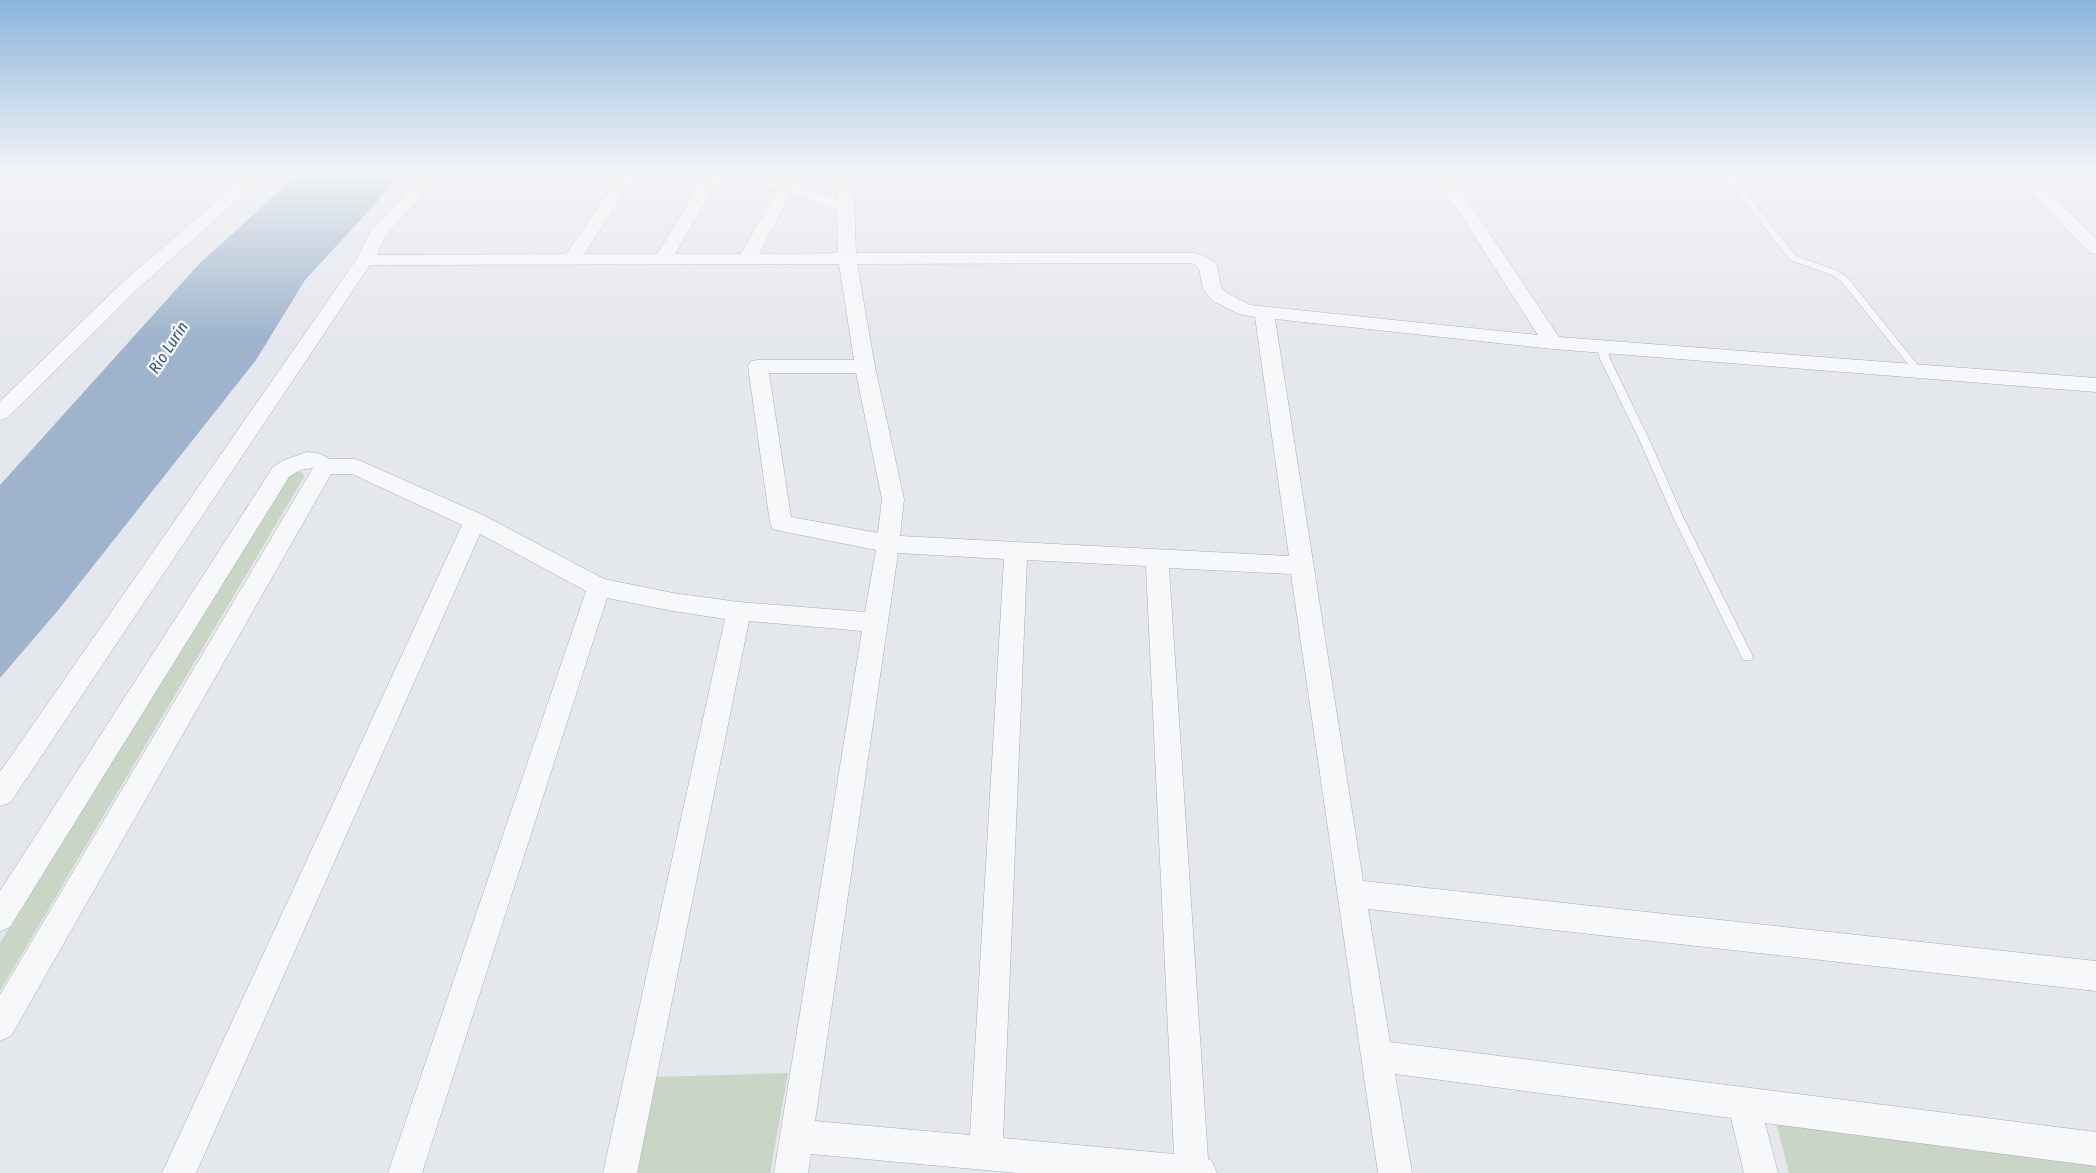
<!DOCTYPE html>
<html>
<head>
<meta charset="utf-8">
<style>
  body { margin:0 }
  canvas { display:block; background:#e4e7ec }
</style>
</head>
<body>
<canvas width="2096" height="1173"></canvas>
<script>
const g = document.querySelector('canvas').getContext('2d');
g.lineJoin = 'round';
function fillPath(path, color) { g.fillStyle = color; g.fill(path, 'evenodd'); }
const shape = rows => new Path2D(rows.map(r => 'M' + r).join(''));
function trace(path, color, width, dash) { g.strokeStyle = color; g.lineWidth = width; g.lineCap = dash ? 'butt' : 'round'; g.setLineDash(dash || []); g.stroke(path); }
function label(font, color, halo, rows, align = 'center') {
  g.font = font + ' "Fira Sans Condensed",sans-serif'; g.lineWidth = 5; g.setLineDash([]); g.textBaseline = 'middle'; g.strokeStyle = halo; g.fillStyle = color; for (const [text, x, y, turn = 0] of rows) {
    g.save(); g.translate(x, y); g.rotate((+turn || 0) * Math.PI / 180); g.textAlign = isNaN(turn) ? turn : align; if (halo) g.strokeText(text, 0, 0); g.fillText(text, 0, 0); g.restore();
  }
}
fillPath(shape([
  [294,471,303,473,304,477,0,991,0,943,282,478],
  [788,1073,770,1173,636,1173,656,1077],
  [1776,1122,2096,1163,2096,1173,1789,1173]
]), '#c9d6c5');
fillPath(shape([
  [298,174,397,174,377,202,305,280,256,360,60,608,0,678,0,485,199,264]
]), '#9fb4cc');
const lane = shape([
  [1723,174,1731,174,1796,256,1838,271,1847,277,1921,369,1921,373,1915,373,1841,281,1832,275,1790,260,1723,174],
  [1602,344,1607,347,1610,359,1649,439,1684,519,1753,657,1751,660,1743,660,1674,519,1639,439,1600,359,1597,347,1602,344]
]);
const street = shape([
  [249,174,267,174,141,286,7,418,0,420,0,401,127,278,249,174],
  [425,174,442,174,384,238,377,255,566,254,620,174,636,174,584,254,657,254,706,174,722,174,675,254,741,254,777,189,747,178,745,174,767,174,837,199,837,174,853,174,856,253,1196,253,1214,261,1217,265,1221,287,1227,293,1250,305,1538,335,1434,174,1450,174,1559,337,2096,378,2096,392,1553,349,1275,319,1363,881,2096,961,2096,991,1368,909,1390,1042,2096,1132,2096,1166,1765,1123,1778,1173,1744,1173,1731,1118,1395,1074,1412,1173,1378,1173,1291,574,1169,568,1208,1159,1212,1161,1217,1173,1017,1173,811,1154,808,1173,774,1173,862,631,749,621,637,1173,603,1173,725,619,673,611,607,598,422,1173,388,1173,586,591,480,534,196,1173,162,1173,462,525,352,474,331,474,11,1036,0,1041,0,995,313,468,300,470,289,477,10,927,0,931,0,891,273,467,284,460,307,452,318,453,330,459,355,459,363,462,483,515,604,579,673,593,739,602,865,612,876,550,781,531,773,529,770,523,748,366,751,361,758,360,854,360,839,264,370,265,10,803,0,806,0,772,356,260,370,232,425,174],
  [791,194,837,211,838,253,759,254,791,194],
  [1192,263,1199,268,1203,289,1213,301,1239,314,1255,317,1289,556,900,536,904,499,875,367,857,264,1192,263],
  [769,373,856,373,882,499,878,533,791,517,769,373],
  [898,553,1004,559,970,1135,815,1121,898,553],
  [1027,560,1146,566,1174,1154,1003,1138,1027,560],
  [2013,174,2030,174,2096,239,2096,254,2090,253,2013,174]
]);
trace(lane, '#a9aeb7', 1);
trace(street, '#a9aeb7', 1);
fillPath(lane, '#f7f8fa');
fillPath(street, '#f7f8fa');
const sky = g.createLinearGradient(0, 0, 0, 338);
sky.addColorStop(0, '#8bb4dd');
sky.addColorStop(0.51, '#f3f4f6');
sky.addColorStop(1, '#f3f4f600');
g.fillStyle = sky;
g.fillRect(0, 0, 2096, 338);
label('italic 16px', '#34527a', '#f4f6f9', [
  ["Río Lurín",169,348,-57]
]);
</script>
</body>
</html>
